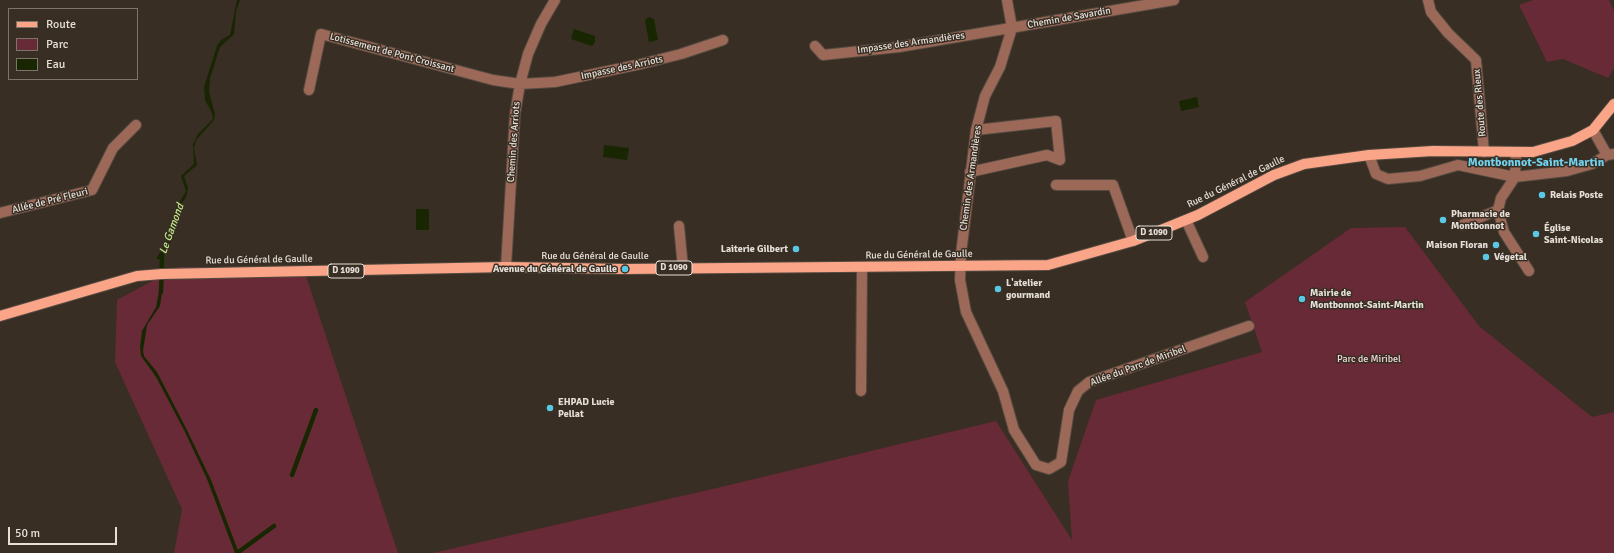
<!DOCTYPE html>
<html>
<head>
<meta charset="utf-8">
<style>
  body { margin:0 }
  #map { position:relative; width:1614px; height:553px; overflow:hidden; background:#382e23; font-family:Signika,sans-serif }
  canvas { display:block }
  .legend { position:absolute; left:8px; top:8px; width:130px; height:72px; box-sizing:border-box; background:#382e23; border:1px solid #7d756b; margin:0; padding:5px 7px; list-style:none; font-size:12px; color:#e5dfd8 }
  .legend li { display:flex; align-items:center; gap:8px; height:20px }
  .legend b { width:20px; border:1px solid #7d756b }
  .scale { position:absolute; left:8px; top:527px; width:109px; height:18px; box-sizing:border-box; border:2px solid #e5dfd8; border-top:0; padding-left:5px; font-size:12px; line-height:14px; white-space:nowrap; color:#e5dfd8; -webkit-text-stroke:3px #382e23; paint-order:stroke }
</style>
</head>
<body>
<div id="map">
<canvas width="1614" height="553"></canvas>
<ul class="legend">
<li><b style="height:5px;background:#fba588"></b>Route</li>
<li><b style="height:11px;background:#692a37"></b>Parc</li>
<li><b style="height:11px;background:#182602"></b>Eau</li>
</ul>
<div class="scale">50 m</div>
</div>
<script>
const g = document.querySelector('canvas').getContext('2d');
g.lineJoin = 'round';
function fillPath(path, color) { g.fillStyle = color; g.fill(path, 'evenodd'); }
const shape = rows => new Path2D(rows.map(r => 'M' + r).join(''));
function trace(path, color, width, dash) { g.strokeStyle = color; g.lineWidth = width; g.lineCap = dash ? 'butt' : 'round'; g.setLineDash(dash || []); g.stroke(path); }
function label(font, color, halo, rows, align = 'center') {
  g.font = font + ' Signika,sans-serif'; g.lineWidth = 3; g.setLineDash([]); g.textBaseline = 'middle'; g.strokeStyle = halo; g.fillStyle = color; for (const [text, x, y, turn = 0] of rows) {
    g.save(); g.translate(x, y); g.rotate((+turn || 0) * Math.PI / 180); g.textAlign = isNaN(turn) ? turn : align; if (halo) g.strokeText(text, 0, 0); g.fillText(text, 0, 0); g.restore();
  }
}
fillPath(shape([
  [1533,0,1609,0,1614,11,1614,68,1608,78,1563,59,1547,62,1519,5],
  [1405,227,1479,326,1592,417,1614,412,1614,553,433,553,721,487,996,421,1072,540,1068,481,1096,400,1262,352,1245,302,1351,228],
  [178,267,303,267,398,553,174,553,182,509,115,362,117,300]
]), '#692a37');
fillPath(shape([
  [237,0,240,0,236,11,234,34,220,47,210,78,209,92,215,114,214,120,196,140,194,148,197,165,184,176,188,188,186,197,176,212,170,244,162,259,156,259,167,241,175,210,186,191,181,176,194,164,193,144,198,134,213,119,212,113,205,100,204,87,217,46,221,40,230,35],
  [649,17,654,19,658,40,649,42,645,20],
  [574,29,595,36,595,42,592,46,571,39],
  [1197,97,1199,107,1181,111,1179,101],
  [604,145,629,148,627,160,603,157],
  [416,209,429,209,429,230,416,230],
  [163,285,160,306,147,325,143,351,144,356,157,372,187,430,211,480,239,553,235,553,207,479,184,430,156,377,141,356,140,347,142,331,156,307,160,286]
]), '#182602');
trace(shape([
  [161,292,162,255],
  [292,475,316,410],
  [237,553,274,526]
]), '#182602', 4.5);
const minor = shape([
  [1007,0,1012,28,1000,67,985,96,976,130,961,254,960,280,966,312,1003,391,1014,430,1036,465,1049,469,1061,462,1069,410,1078,391,1089,382,1249,326],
  [1428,0,1431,12,1448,33,1476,60,1484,152],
  [815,46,823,55,899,47,1174,0],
  [309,90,321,34,493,80,520,84,555,82,641,64,681,54,723,40],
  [1593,130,1607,155,1614,154],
  [1516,152,1515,177,1501,198,1498,210,1504,232,1529,271],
  [1369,155,1376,174,1388,179,1420,176,1458,165,1515,177,1567,171,1592,164,1607,155],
  [970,172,1047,155,1060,160,1056,121,976,130],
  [1056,185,1113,185,1133,241],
  [0,213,92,190,113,148,136,125],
  [1186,220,1203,257],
  [1462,225,1498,210],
  [679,226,683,268],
  [506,267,515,114,520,84,528,54,541,24,555,0],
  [861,391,862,267]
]);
const major = shape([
  [0,316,137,276,162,274,506,267,625,269,1048,265,1133,241,1166,228,1198,215,1274,175,1304,164,1369,155,1433,151,1533,152,1572,141,1593,130,1614,104]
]);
trace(minor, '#544a40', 12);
trace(major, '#544a40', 12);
trace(minor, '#9c6857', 10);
trace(major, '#fba588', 10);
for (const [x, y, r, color] of [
  [1542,195,4,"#5ac8e5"],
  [1443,220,4,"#5ac8e5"],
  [1536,234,4,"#5ac8e5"],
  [1496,245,4,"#5ac8e5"],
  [796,249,4,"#5ac8e5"],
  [1486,257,4,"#5ac8e5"],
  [625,269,4,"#5ac8e5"],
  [998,289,4,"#5ac8e5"],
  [1302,299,4,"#5ac8e5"],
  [550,408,4,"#5ac8e5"]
]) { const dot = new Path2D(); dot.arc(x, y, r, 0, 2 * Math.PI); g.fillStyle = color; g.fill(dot); trace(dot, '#382e23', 1.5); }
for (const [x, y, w] of [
  [1154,233,36],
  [674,268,36],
  [346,271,36]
]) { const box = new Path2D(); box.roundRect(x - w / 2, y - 7, w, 14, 3); g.fillStyle = '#382e23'; g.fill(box); trace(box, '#e5dfd8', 1); }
label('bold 9px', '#e5dfd8', null, [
  ["D 1090",1154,233],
  ["D 1090",674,268],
  ["D 1090",346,271]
]);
label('10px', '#e5dfd8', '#382e23', [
  ["Chemin de Savardin",1069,18,-10],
  ["Impasse des Armandières",911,43,-8],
  ["Lotissement de Pont Croissant",392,53,15],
  ["Impasse des Arriots",622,68,-12],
  ["Route des Rieux",1480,103,-95],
  ["Chemin des Arriots",514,142,-86],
  ["Chemin des Armandières",971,178,-82],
  ["Rue du Général de Gaulle",1236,182,-26],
  ["Allée de Pré Fleuri",50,201,-14],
  ["Rue du Général de Gaulle",919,255,-1],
  ["Rue du Général de Gaulle",595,256],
  ["Rue du Général de Gaulle",259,260,-1],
  ["Allée du Parc de Miribel",1138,366,-20]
]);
label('bold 10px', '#e5dfd8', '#382e23', [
  ["Relais Poste",1550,195],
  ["Pharmacie de",1451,214],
  ["Montbonnot",1451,226],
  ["Église",1544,228],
  ["Saint-Nicolas",1544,240],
  ["Maison Floran",1488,245,"right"],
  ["Laiterie Gilbert",788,249,"right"],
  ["Végetal",1494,257],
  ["Avenue du Général de Gaulle",617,269,"right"],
  ["L'atelier",1006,283],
  ["gourmand",1006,295],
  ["Mairie de",1310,293],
  ["Montbonnot-Saint-Martin",1310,305],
  ["EHPAD Lucie",558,402],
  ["Pellat",558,414]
], 'left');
label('10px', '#f0d9dc', '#382e23', [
  ["Parc de Miribel",1369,359]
]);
label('italic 11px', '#bfea8a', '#382e23', [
  ["Le Gamond",172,229,-70]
]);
label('bold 12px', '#70d2ed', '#382e23', [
  ["Montbonnot-Saint-Martin",1536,163]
]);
</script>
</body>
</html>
